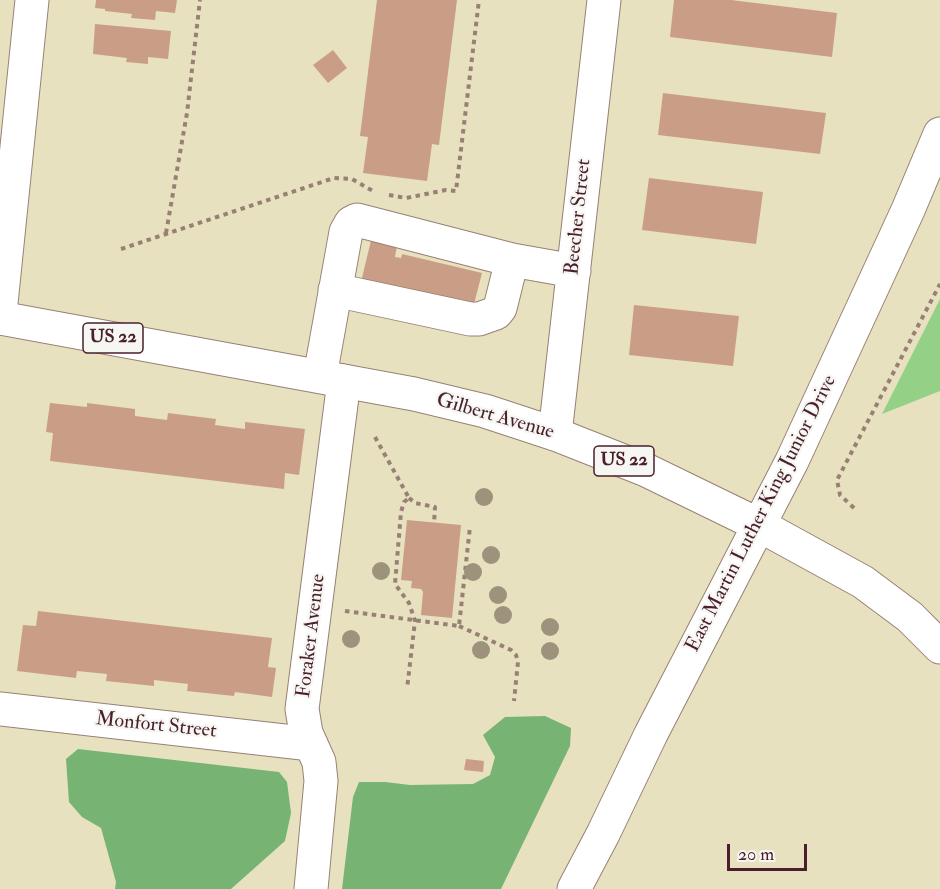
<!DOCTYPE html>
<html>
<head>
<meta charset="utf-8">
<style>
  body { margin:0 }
  #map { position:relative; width:940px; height:889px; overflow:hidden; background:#e7e1bf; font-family:"IM FELL Double Pica",serif }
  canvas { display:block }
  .scale { position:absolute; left:727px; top:844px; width:80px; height:27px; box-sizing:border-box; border:3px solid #4a1f2b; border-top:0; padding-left:8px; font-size:18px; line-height:21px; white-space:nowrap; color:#4a1f2b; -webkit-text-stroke:4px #f6f6f2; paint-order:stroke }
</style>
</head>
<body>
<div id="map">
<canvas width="940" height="889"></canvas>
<div class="scale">20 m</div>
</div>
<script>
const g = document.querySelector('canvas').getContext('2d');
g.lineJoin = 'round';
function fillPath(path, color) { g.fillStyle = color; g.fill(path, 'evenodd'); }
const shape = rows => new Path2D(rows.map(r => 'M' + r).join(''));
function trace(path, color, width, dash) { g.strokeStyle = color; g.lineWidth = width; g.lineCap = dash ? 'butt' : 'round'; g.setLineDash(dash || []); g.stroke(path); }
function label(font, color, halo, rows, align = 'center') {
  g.font = font + ' "IM FELL Double Pica",serif'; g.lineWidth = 4.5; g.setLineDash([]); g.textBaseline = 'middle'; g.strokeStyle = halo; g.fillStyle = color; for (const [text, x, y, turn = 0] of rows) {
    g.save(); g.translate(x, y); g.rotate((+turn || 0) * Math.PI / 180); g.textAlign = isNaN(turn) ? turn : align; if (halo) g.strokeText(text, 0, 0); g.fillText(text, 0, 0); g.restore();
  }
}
fillPath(shape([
  [940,299,940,391,882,414]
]), '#94d186');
fillPath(shape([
  [545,716,571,728,570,746,501,889,342,889,353,797,359,782,385,782,410,785,473,784,490,775,495,757,483,735,505,717],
  [78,749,279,772,287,782,291,813,285,841,231,889,115,889,116,882,101,828,82,817,69,802,66,759]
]), '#77b373');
fillPath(shape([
  [96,0,177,0,175,13,156,11,155,20,131,18,132,14,105,11,105,9,95,8],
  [377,0,457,0,439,145,432,144,427,181,363,173,368,137,360,136],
  [674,0,731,0,837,13,832,57,670,37],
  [95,24,171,31,168,59,148,57,148,64,126,62,127,58,93,54],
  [333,50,347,68,328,83,313,65],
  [663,93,826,113,820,154,658,135],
  [649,178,763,192,756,244,642,230],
  [374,228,399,234,395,257,401,258,402,254,482,273,473,308,361,282],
  [634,305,739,316,733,366,629,355],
  [50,403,87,407,87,403,135,409,135,416,167,420,168,413,216,419,215,425,245,429,245,422,305,429,299,475,285,473,284,489,50,461,53,433,46,432],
  [407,520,461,525,452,618,421,615,423,592,421,589,411,588,412,581,401,580],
  [38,611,272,638,268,667,276,668,272,697,235,692,234,696,187,691,188,684,154,680,154,686,106,681,107,674,77,671,76,678,17,671,23,625,36,626],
  [466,759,484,761,483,772,464,770]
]), '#ca9e86');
const minor = shape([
  [335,290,470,319,479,319,496,313,500,308,512,260],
  [0,313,32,0],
  [320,376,346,232,351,223,357,220,512,260,574,271],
  [555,434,604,0],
  [0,709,311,744],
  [311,889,321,781,319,762,306,733,302,709,344,381]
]);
const major = shape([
  [0,318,414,394,485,411,555,434,646,470,759,525,863,582,910,617,940,647],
  [574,889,603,834,651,734,792,461,908,210,940,134]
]);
trace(minor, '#988075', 35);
trace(major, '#988075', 35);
trace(shape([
  [389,195,406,198,446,190,456,191,479,0],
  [166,233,187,113,200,0],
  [121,249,334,178,352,179,373,191],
  [375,437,409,498,404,502,401,512,395,584,409,603,415,621,407,689],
  [409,498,415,503,435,507,434,523],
  [854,508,840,495,837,480,940,284],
  [345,611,459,626,470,527],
  [459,626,511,650,516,655,518,662,514,701]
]), '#988075', 4, [4.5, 4.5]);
trace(minor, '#fff', 33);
trace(major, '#fff', 33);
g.fillStyle = '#9d937c';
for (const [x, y] of [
  [484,497],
  [491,555],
  [381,571],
  [473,572],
  [498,595],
  [503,615],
  [550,627],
  [351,639],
  [481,650],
  [550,651]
]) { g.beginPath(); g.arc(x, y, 9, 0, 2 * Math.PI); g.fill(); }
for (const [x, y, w] of [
  [113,338,60],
  [624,461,60]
]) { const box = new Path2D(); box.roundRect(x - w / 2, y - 15, w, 30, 4.5); g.fillStyle = '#f6f6f2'; g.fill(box); trace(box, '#4a1f2b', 1.5); }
label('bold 18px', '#4a1f2b', null, [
  ["US 22",113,338],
  ["US 22",624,461]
]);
label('20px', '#4a1f2b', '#f6f6f2', [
  ["Beecher Street",579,217,-84],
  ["Gilbert Avenue",495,417,16],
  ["East Martin Luther King Junior Drive",762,514,-63],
  ["Foraker Avenue",312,636,-83],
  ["Monfort Street",156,726,6]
]);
</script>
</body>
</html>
